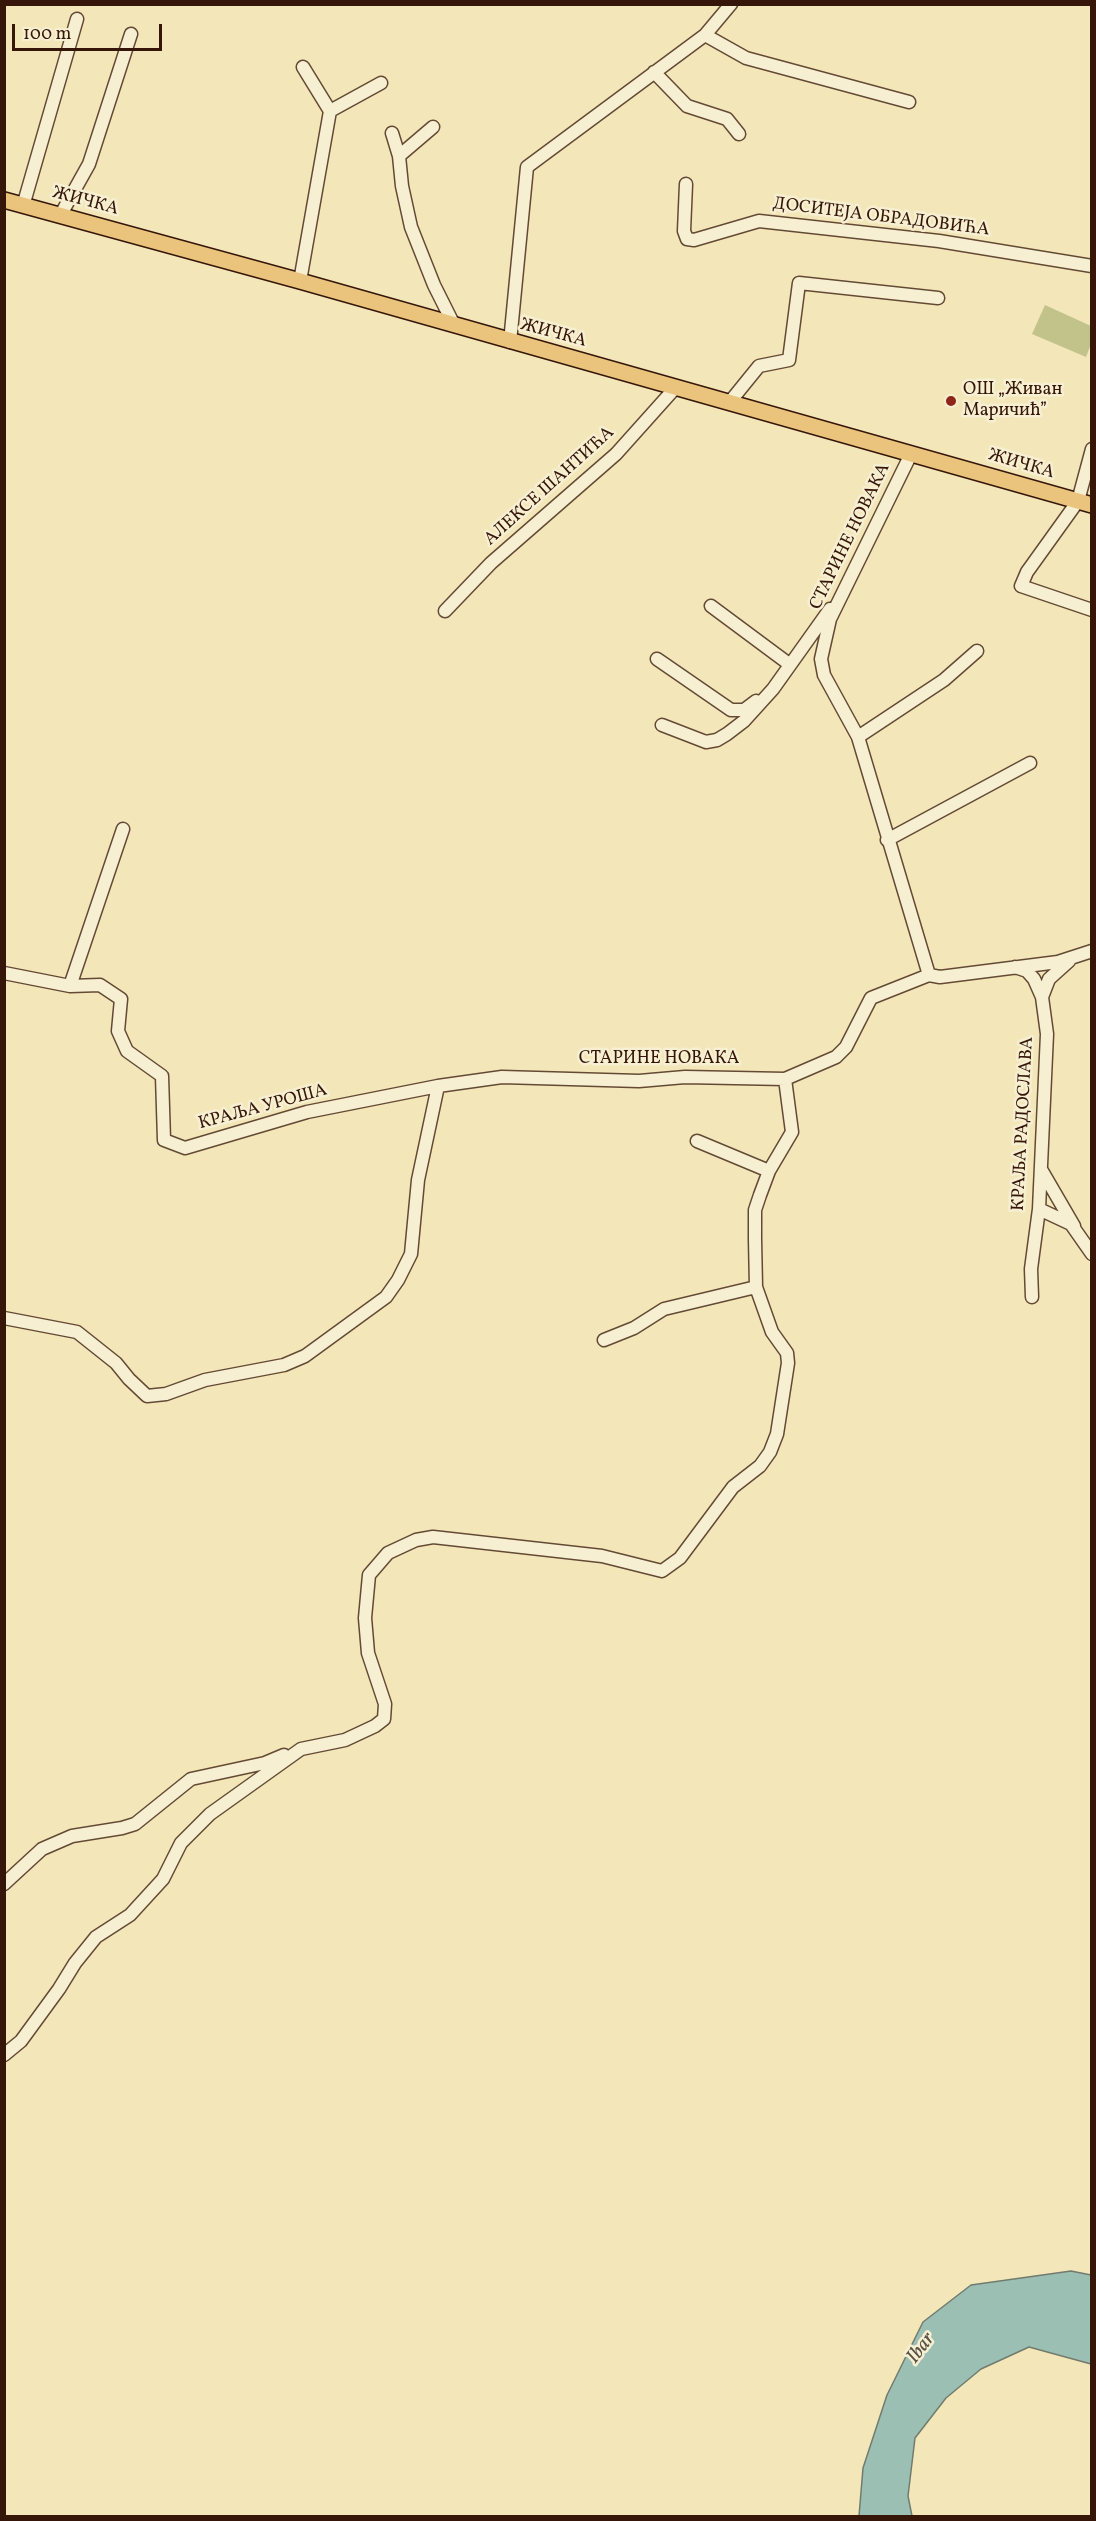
<!DOCTYPE html>
<html>
<head>
<meta charset="utf-8">
<style>
  body { margin:0 }
  #map { position:relative; width:1096px; height:2521px; overflow:hidden; background:#f3e6b9; font-family:Vollkorn,serif }
  canvas { display:block }
  .frame { position:absolute; inset:0; border:6px solid #351608; pointer-events:none }
  .scale { position:absolute; left:12px; top:24px; width:150px; height:27px; box-sizing:border-box; border:3px solid #351608; border-top:0; padding-left:8px; font-size:18px; line-height:21px; white-space:nowrap; color:#351608; -webkit-text-stroke:4px #f7efd2; paint-order:stroke }
</style>
</head>
<body>
<div id="map">
<canvas width="1096" height="2521"></canvas>
<div class="frame"></div>
<div class="scale">100 m</div>
</div>
<script>
const g = document.querySelector('canvas').getContext('2d');
g.lineJoin = 'round';
function fillPath(path, color) { g.fillStyle = color; g.fill(path, 'evenodd'); }
const shape = rows => new Path2D(rows.map(r => 'M' + r).join(''));
function trace(path, color, width, dash) { g.strokeStyle = color; g.lineWidth = width; g.lineCap = dash ? 'butt' : 'round'; g.setLineDash(dash || []); g.stroke(path); }
function label(font, color, halo, rows, align = 'center') {
  g.font = font + ' Vollkorn,serif'; g.lineWidth = 5; g.setLineDash([]); g.textBaseline = 'middle'; g.strokeStyle = halo; g.fillStyle = color; for (const [text, x, y, turn = 0] of rows) {
    g.save(); g.translate(x, y); g.rotate((+turn || 0) * Math.PI / 180); g.textAlign = isNaN(turn) ? turn : align; if (halo) g.strokeText(text, 0, 0); g.fillText(text, 0, 0); g.restore();
  }
}
fillPath(shape([
  [1045,305,1091,326,1091,344,1086,357,1032,334]
]), '#c2c38a');
const water = shape([
  [1071,2271,1091,2275,1091,2364,1029,2347,981,2369,946,2398,915,2438,908,2496,912,2516,859,2516,863,2468,887,2395,923,2322,971,2285,1071,2271]
]);
fillPath(water, '#9bbfb3');
trace(water, '#727b6f', 1.5);
const minor = shape([
  [705,35,746,58,909,102],
  [303,67,330,111],
  [654,72,687,106,727,119,739,134],
  [392,133,399,156,402,186,411,227,434,285,454,325],
  [399,156,433,127],
  [686,184,684,231,687,239,694,240,759,221,939,241,1092,266],
  [23,206,77,19],
  [60,216,89,164,131,34],
  [300,281,330,111,381,83],
  [510,342,527,167,705,35,731,4],
  [729,403,759,366,789,360,799,283,938,298],
  [1092,449,1078,501,1027,572,1021,586,1092,610],
  [911,454,830,619,821,659,824,675,858,737,929,975],
  [711,606,785,661],
  [445,611,491,563,616,454,676,387],
  [657,659,731,710,744,710,756,701],
  [662,725,706,742,717,740,727,734,744,721,773,689,830,609],
  [858,737,944,680,977,651],
  [887,840,1030,763],
  [1015,967,1027,971,1034,979,1042,997,1047,1034,1039,1209,1031,1269,1032,1297],
  [4,973,70,986,100,985,121,999,118,1031,127,1051,162,1076,164,1140,185,1148,307,1112,438,1086,502,1077,639,1081,685,1077,785,1079,836,1057,846,1047,871,998,929,975,940,977,1058,962,1092,951],
  [70,986,123,829],
  [1042,997,1049,979,1069,961],
  [697,1141,769,1171],
  [1042,1171,1074,1226],
  [1039,1209,1071,1224,1092,1254],
  [4,1318,77,1332,116,1363,129,1379,147,1396,166,1394,205,1380,284,1365,305,1356,386,1297,398,1280,411,1254,418,1180,438,1086],
  [604,1340,634,1328,664,1309,756,1287],
  [4,1884,42,1849,72,1836,122,1828,135,1824,191,1779,265,1763,284,1755],
  [4,2055,21,2041,59,1989,75,1963,96,1937,130,1915,163,1879,181,1843,210,1814,301,1749,345,1740,375,1726,384,1719,385,1704,368,1653,365,1618,369,1575,388,1553,416,1540,433,1537,602,1556,662,1571,680,1558,733,1487,760,1466,770,1452,777,1434,788,1363,787,1353,772,1332,756,1287,755,1239,755,1210,760,1195,769,1171,792,1132,785,1079]
]);
const major = shape([
  [4,200,300,281,1092,505]
]);
trace(minor, '#644a34', 15);
trace(major, '#351608', 18);
trace(minor, '#f7efd2', 12);
trace(major, '#eac37c', 15);
for (const [x, y, r, color] of [
  [951,401,6,"#8f2418"]
]) { const dot = new Path2D(); dot.arc(x, y, r, 0, 2 * Math.PI); g.fillStyle = color; g.fill(dot); trace(dot, '#f7efd2', 2); }
label('18px', '#351608', '#f7efd2', [
  ["ЖИЧКА",85,202,15],
  ["ДОСИТЕЈА ОБРАДОВИЋА",881,218,7],
  ["ЖИЧКА",553,334,15],
  ["ЖИЧКА",1021,465,16],
  ["АЛЕКСЕ ШАНТИЋА",550,487,-42],
  ["СТАРИНЕ НОВАКА",851,537,-64],
  ["СТАРИНЕ НОВАКА",659,1060],
  ["КРАЉА УРОША",263,1108,-15],
  ["КРАЉА РАДОСЛАВА",1024,1124,-87]
]);
label('18px', '#351608', '#f7efd2', [
  ["ОШ „Живан",963,391],
  ["Маричић”",963,412]
], 'left');
label('italic 20px', '#595144', '#f7efd2', [
  ["Ibar",922,2349,-53]
]);
</script>
</body>
</html>
